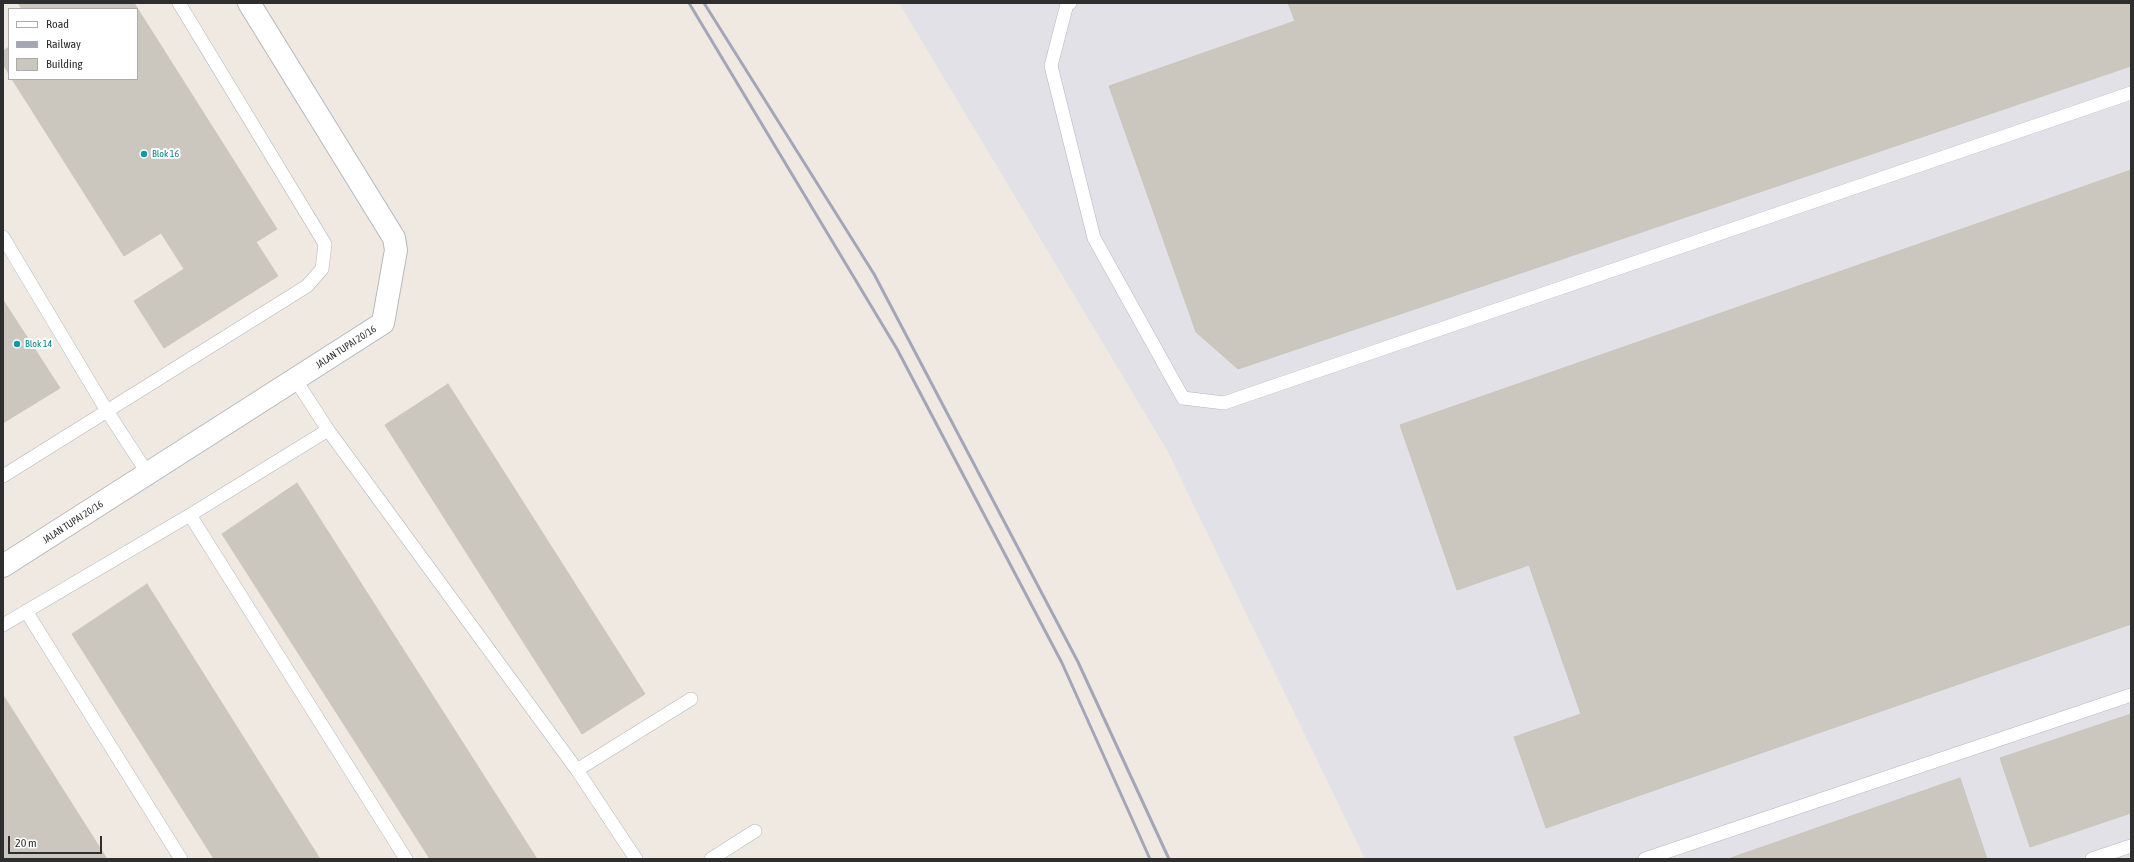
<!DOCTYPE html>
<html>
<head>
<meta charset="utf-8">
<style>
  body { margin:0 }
  #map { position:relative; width:2134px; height:862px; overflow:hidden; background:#efe9e1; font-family:"Asap Condensed",sans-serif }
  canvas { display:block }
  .frame { position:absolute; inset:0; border:4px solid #2e2e2e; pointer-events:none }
  .legend { position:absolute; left:8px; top:8px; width:130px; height:72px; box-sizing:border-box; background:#fff; border:1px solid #ababab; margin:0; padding:5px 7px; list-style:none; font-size:12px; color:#2e2e2e }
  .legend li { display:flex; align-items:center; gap:8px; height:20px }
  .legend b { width:20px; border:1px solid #ababab }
  .scale { position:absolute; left:8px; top:836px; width:94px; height:18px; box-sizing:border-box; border:2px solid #2e2e2e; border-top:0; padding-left:5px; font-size:12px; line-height:14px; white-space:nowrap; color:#2e2e2e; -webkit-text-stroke:3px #fff; paint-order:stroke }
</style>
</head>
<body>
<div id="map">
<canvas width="2134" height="862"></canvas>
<div class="frame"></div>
<ul class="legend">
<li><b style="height:5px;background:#fff"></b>Road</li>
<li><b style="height:5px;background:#a3a6b8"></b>Railway</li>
<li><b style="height:11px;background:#cbc7bf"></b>Building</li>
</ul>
<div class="scale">20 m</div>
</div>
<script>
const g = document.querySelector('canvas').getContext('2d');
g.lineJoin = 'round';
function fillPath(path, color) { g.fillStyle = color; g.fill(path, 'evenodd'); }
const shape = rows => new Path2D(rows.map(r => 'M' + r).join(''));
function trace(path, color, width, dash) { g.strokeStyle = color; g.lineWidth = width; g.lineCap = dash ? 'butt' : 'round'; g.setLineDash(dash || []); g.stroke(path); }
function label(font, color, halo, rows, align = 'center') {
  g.font = font + ' "Asap Condensed",sans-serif'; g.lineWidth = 4; g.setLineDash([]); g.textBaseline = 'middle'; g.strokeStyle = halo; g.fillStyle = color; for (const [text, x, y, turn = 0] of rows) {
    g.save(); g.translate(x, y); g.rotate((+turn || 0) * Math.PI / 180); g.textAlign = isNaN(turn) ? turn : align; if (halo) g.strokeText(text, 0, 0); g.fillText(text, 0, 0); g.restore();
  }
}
fillPath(shape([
  [899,3,2131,3,2131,859,1365,859,1167,450]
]), '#e3e1e8');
const building = shape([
  [18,3,134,3,277,229,256,242,278,276,164,348,134,301,184,269,161,233,124,256,12,79,137,79,137,9,22,9,18,3],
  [1288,3,2131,3,2131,66,1238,369,1196,332,1109,86,1295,21,1288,3],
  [9,47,9,74,3,64,3,51,9,47],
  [2131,170,2131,624,1546,828,1514,737,1581,714,1529,565,1457,590,1400,425,2131,170],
  [3,300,60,388,3,423,3,300],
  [448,384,645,694,582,734,385,425,448,384],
  [297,483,537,859,430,859,222,534,297,483],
  [147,584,320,859,214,859,72,634,147,584],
  [3,695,107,859,3,859,3,695],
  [2131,714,2131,813,2030,847,2000,758,2131,714],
  [1960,778,1987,859,1728,859,1960,778]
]);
fillPath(building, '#cbc7bf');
trace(building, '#cbc5ba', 1);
const lane = shape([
  [1070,3,1067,4,1051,66,1094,238,1183,398,1224,403,2131,93],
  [3,237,107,411,148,474],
  [295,379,328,430],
  [3,476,307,286,322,269,325,244,179,3],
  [190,515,406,859],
  [26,611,181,859],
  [3,625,190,515,328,430,577,770,636,859],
  [577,770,691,699],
  [711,859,755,831],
  [1645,859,2131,695],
  [2092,859,2131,846]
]);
const street = shape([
  [3,566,383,323,396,250,394,238,249,3]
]);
trace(lane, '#b4b7c1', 14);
trace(street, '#b4b7c1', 24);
trace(lane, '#fff', 13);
trace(street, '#fff', 22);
trace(shape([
  [689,3,897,349,1062,663,1150,859],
  [704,3,874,274,1078,662,1169,859]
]), '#a3a6b8', 3);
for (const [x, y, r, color] of [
  [144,154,4,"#0f9aa8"],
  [17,344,4,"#0f9aa8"]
]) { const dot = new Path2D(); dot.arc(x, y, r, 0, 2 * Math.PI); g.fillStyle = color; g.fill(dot); trace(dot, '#fff', 1.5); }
label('10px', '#0d838f', '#fff', [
  ["Blok 16",152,154],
  ["Blok 14",25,344]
], 'left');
label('10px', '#2e2e2e', '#fff', [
  ["JALAN TUPAI 20/16",346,347,-33],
  ["JALAN TUPAI 20/16",73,522,-33]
]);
</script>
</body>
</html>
